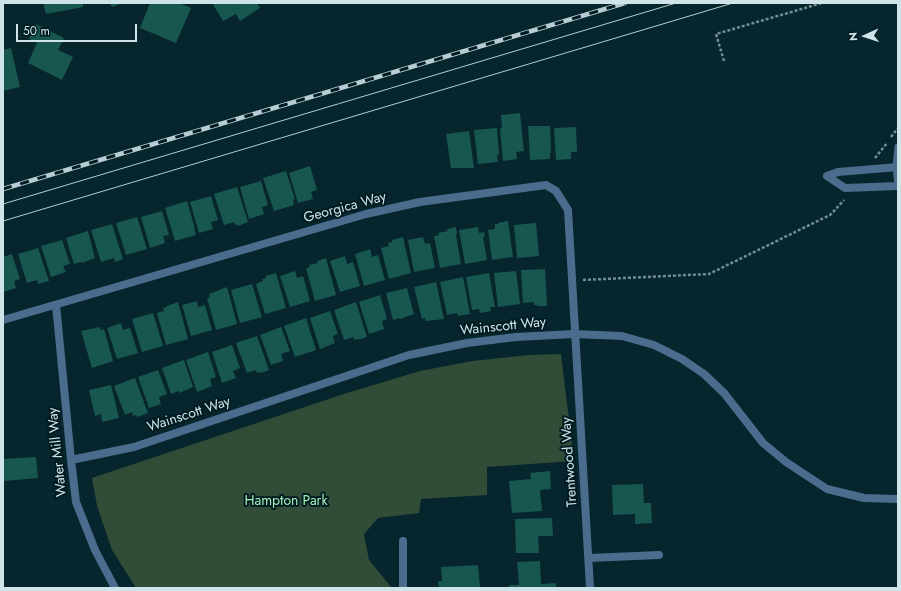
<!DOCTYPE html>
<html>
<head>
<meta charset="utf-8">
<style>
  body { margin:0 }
  #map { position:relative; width:901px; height:591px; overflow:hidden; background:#06252c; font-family:Jost,sans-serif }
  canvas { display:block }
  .frame { position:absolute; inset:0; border:4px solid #cfe4e9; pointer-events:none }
  .north { position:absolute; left:845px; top:16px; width:40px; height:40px; -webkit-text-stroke:3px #001b22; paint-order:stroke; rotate:267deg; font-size:11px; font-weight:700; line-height:16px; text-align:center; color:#cfe4e9 }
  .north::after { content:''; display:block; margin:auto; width:14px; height:18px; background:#cfe4e9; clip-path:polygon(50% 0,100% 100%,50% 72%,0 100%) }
  .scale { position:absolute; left:16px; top:24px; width:121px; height:18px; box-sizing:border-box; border:2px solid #cfe4e9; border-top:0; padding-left:5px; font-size:12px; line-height:14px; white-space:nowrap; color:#cfe4e9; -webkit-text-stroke:3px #001b22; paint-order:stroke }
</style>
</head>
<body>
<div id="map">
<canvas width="901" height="591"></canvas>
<div class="frame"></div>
<div class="north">N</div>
<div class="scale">50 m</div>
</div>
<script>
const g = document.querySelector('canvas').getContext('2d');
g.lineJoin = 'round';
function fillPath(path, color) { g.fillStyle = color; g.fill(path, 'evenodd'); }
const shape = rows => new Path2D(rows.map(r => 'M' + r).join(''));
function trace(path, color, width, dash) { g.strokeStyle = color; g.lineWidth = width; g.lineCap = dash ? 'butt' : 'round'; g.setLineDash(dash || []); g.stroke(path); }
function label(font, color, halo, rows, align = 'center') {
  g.font = font + ' Jost,sans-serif'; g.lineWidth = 4; g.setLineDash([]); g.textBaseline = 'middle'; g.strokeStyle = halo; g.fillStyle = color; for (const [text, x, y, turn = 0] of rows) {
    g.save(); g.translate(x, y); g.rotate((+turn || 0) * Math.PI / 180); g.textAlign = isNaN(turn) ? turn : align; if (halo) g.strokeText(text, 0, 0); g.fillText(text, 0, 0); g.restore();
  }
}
fillPath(shape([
  [561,354,574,461,487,467,487,495,421,499,419,513,378,518,364,534,369,560,392,588,136,588,112,550,97,506,92,478,347,393,420,371,472,361,529,355]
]), '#314c37');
fillPath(shape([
  [43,3,83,3,83,7,46,14],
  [110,3,122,3,112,7],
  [150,3,179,3,191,8,176,43,140,28],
  [212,3,257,3,260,8,240,21,236,14,223,21],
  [36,24,64,38,58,50,73,57,62,80,28,63,37,43,29,39],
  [11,48,20,87,3,91,3,50],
  [520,113,524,151,516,152,517,159,503,161,500,129,502,128,501,115],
  [528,126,550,126,551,153,550,153,550,159,530,160],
  [576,127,577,152,571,152,571,159,556,160,554,128],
  [497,128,499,155,497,155,498,162,478,164,474,130],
  [469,131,474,168,451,168,446,134],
  [310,166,317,190,311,192,313,199,298,203,289,173],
  [286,171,295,199,293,200,294,205,274,211,263,178],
  [261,181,268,205,262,207,264,214,249,219,240,187],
  [237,187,248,222,238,226,237,224,235,225,234,222,224,225,214,194],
  [211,196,218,220,211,222,213,229,199,233,190,202],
  [187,201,195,229,194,229,196,235,175,241,165,208],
  [162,211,169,235,163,236,165,243,150,248,141,217],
  [137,217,147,249,126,255,116,223],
  [508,221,513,257,492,260,488,230,495,229,495,224,498,224,498,223],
  [536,223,539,256,517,258,514,225],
  [112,224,123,259,115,262,114,258,101,262,91,230],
  [456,227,457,234,456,235,461,264,440,268,434,236,439,235,438,233,448,231,447,229],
  [478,227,479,233,484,232,485,237,483,237,487,260,465,264,459,230],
  [88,231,95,258,82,263,81,262,74,264,66,238],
  [403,237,411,273,389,279,381,248,389,246,388,243,392,242,392,240],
  [423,237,425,244,430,243,435,268,414,272,408,240],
  [62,240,70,264,63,266,66,272,51,277,41,246],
  [38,248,49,281,38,284,37,280,27,283,18,254],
  [370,249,372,257,378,255,385,280,364,286,355,254],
  [12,254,20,279,14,281,16,288,3,292,3,257],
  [345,256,347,264,353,262,360,286,340,292,330,261],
  [326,258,336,295,315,301,306,268,310,267,309,265,318,263,317,261],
  [545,269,547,306,537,306,537,305,534,305,534,302,523,303,521,270],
  [295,271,297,278,303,276,310,301,290,307,280,276],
  [516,271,520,304,498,307,494,273],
  [276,273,286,308,265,314,256,284,263,281,262,279,266,278,266,276],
  [489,273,495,307,490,307,491,311,480,313,479,309,472,310,466,277],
  [463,277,470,314,458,316,457,313,447,315,440,282],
  [436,282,444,319,426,321,425,318,422,319,414,287],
  [252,284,262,317,240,323,231,290],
  [227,287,237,324,216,330,207,298,210,297,209,294],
  [407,288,414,314,400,319,400,318,393,320,386,293],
  [380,295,387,319,382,321,384,329,369,334,359,302],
  [197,301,198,307,205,305,212,330,191,336,182,305],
  [178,302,188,339,166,345,157,313,164,311,163,308,167,307,167,306],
  [356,302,367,337,357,340,357,339,354,340,353,337,344,340,334,310],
  [330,311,338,334,333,336,335,343,320,349,310,318],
  [153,313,163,346,142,352,132,319],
  [306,318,316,350,295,357,284,326],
  [121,323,123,330,130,328,138,353,117,359,107,328],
  [100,327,101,330,104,329,113,361,92,368,81,331],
  [281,327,290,351,281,354,283,361,271,365,260,335],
  [257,336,269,370,261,373,260,372,257,373,256,370,247,373,236,343],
  [232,345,240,368,233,371,236,378,222,383,212,352],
  [208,352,216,377,210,379,212,386,197,392,186,360],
  [184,360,193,387,179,393,179,391,171,394,162,368],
  [158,370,167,394,159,397,161,404,149,408,138,377],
  [135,378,148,413,137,417,136,415,133,416,132,412,125,415,114,386],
  [111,385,119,418,102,422,101,414,95,416,89,390],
  [36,457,38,478,4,481,3,459],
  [550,471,551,489,540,490,542,511,512,513,509,481,531,479,530,473],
  [643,484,644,503,651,503,652,523,635,524,635,514,613,515,612,485],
  [552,518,553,536,538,536,539,553,516,553,515,519],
  [540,561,541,584,556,583,556,588,509,588,509,585,519,585,517,562],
  [478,565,480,588,439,588,438,581,442,581,441,567]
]), '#18574f');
trace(shape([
  [724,61,716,34,822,3],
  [891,137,898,128],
  [875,158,887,143],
  [583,280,709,274,830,215,835,210,844,200]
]), '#738d93', 2.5, [3, 2]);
trace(shape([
  [898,147,896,167,898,186]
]), '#4b6c8c', 7);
trace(shape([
  [827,176,845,188,898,186],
  [827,176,838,172,898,167],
  [56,305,71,460,76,502,95,550,115,588],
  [3,320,366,214,420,202,546,185,556,191,568,210,590,588],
  [71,460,134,447,409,355,467,343,516,337,574,334,622,336,654,345,682,359,704,374,724,393,763,443,786,462,827,489,864,498,898,499],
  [589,558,659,555],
  [403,588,403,541]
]), '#4b6c8c', 8);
trace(shape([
  [3,204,676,3],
  [3,221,733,3]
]), '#b7cdd3', 1);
const rail = shape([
  [3,189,625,3]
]);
trace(rail, '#b7cdd3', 4.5);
trace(rail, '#001b22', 3, [9]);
label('14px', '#cfe4e9', '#001b22', [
  ["Georgica Way",345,208,-15],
  ["Wainscott Way",503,327,-6],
  ["Wainscott Way",189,415,-18],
  ["Water Mill Way",58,452,-96],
  ["Trentwood Way",570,462,-94]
]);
label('14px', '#a4f0b5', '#001b22', [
  ["Hampton Park",286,502]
]);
</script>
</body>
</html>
